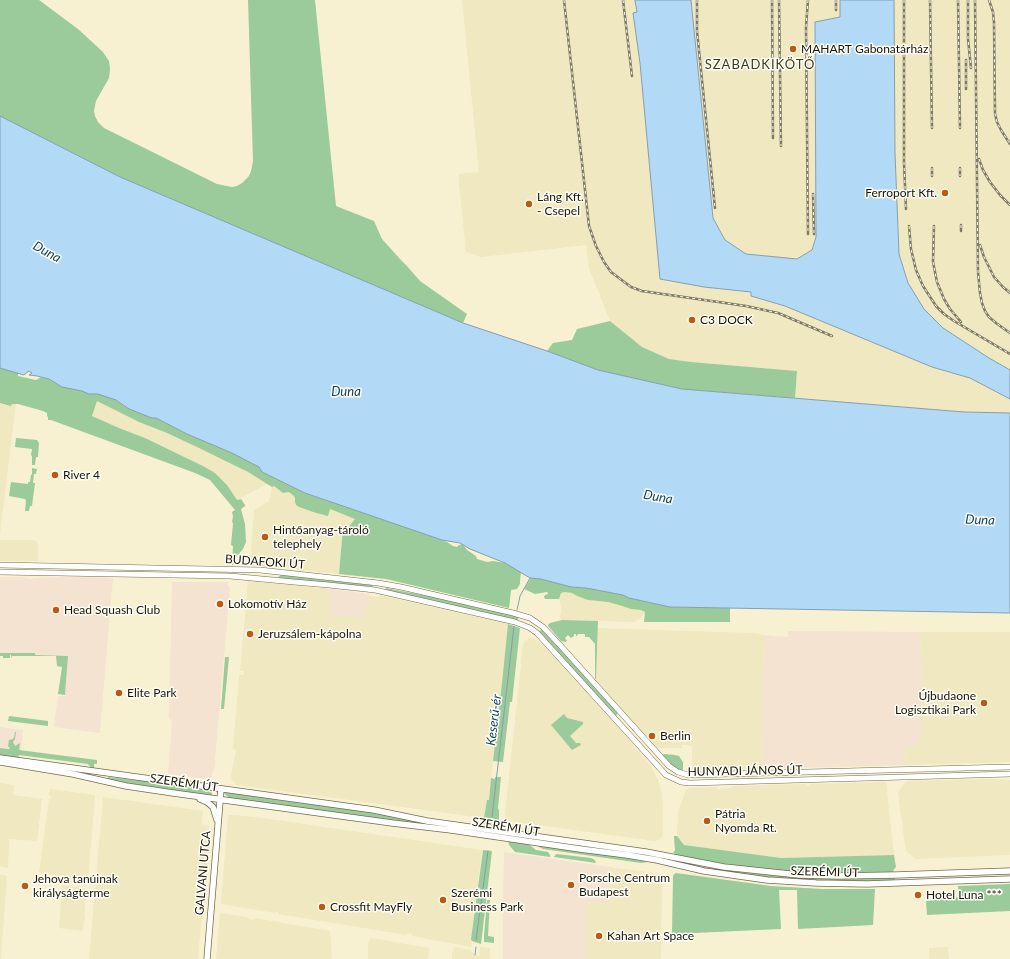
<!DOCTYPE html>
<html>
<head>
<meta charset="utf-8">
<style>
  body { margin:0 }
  canvas { display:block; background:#f7f1d1 }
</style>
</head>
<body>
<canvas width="1010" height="959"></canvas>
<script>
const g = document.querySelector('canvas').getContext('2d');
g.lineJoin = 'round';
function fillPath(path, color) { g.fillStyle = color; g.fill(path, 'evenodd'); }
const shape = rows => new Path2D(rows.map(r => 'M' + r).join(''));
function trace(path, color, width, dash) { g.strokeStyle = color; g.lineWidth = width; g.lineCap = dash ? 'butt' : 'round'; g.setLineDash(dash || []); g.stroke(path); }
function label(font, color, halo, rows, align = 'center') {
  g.font = font + ' Lato,sans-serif'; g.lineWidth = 3; g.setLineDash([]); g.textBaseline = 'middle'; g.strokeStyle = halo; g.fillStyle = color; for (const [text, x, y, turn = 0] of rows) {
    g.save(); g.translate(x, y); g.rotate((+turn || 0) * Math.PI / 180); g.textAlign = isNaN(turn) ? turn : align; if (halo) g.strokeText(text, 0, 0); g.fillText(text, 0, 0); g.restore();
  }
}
fillPath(shape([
  [0,577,22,577,29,579,39,578,66,577,113,578,100,733,54,727,58,696,65,696,68,656,0,655],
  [172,582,228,582,228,586,230,588,214,771,212,772,212,778,208,779,168,774,172,721,169,717],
  [331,589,369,594,369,602,364,618,342,616,342,617,332,617,331,624,328,624],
  [788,631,920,632,922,685,921,685,922,728,916,746,904,747,905,765,761,769,764,635,788,637],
  [0,727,23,730,21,753,0,751],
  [504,852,609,867,611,903,587,903,586,959,503,959,503,902]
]), '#f4e3d1');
fillPath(shape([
  [462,0,635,0,637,12,633,13,640,63,660,279,704,287,751,292,751,296,785,306,932,367,970,378,1010,399,1010,413,964,412,795,398,797,371,691,362,669,359,642,347,610,321,589,268,586,245,481,257,466,252,458,174,479,172],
  [691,0,840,0,840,17,815,22,816,237,812,250,797,259,746,254,725,240,713,218],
  [894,0,1010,0,1010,370,989,358,943,328,924,309,908,283,899,254,895,153],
  [97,401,139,422,167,433,199,448,248,472,267,484,237,500,227,485,215,473,203,466,145,438,119,428,92,416],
  [0,403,11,405,11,404,16,403,0,534],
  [274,486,283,493,289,492,294,496,296,505,299,507,316,513,327,515,329,509,356,519,347,529,344,530,343,529,339,574,250,565,254,510,269,501,272,487],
  [0,540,35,540,38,544,38,561,0,561],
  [248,581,331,589,329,624,331,624,332,617,342,617,342,616,364,618,369,602,369,596,378,597,380,596,393,598,508,624,502,683,491,778,489,800,487,800,484,818,237,785,234,783,232,780,231,776,236,750,233,748,239,675,244,675,244,671,240,671],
  [564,592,572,593,577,596,588,600,608,602,619,605,631,609,641,610,645,612,641,618,634,622,562,620,559,616,561,614,561,607,559,599,561,593],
  [598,628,688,631,753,633,764,635,761,769,693,771,692,770,692,746,682,745,682,748,657,748,633,723,596,680],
  [920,632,1010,632,1010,762,905,765,904,747,916,746,922,728,921,685,922,685],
  [528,638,533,638,541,643,618,727,630,741,635,748,651,766,659,782,662,794,663,810,663,833,662,837,659,840,654,841,509,821,507,820,505,814,523,645,525,641,528,640],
  [986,779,1010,780,1010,855,915,859,906,851,903,831,902,820,901,818,898,792,906,781],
  [886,782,894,855,781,858,684,845,677,836,678,811,686,790,690,788,717,787,717,789,731,788,733,786,806,784,806,786,810,786,810,784],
  [0,783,14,785,13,795,42,799,37,841,9,839,8,868,0,866],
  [50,789,95,795,88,881,39,873,49,799,51,799,51,796,49,795],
  [103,797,203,811,202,825,209,826,209,830,207,829,206,832,209,833,198,959,89,959],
  [228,815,235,815,263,818,482,850,471,939,472,941,471,947,412,936,412,934,407,933,407,935,278,914,278,912,276,912,275,913,221,904],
  [609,867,662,874,661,959,585,959,586,959,586,903,610,903],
  [0,874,7,876,1,959,0,959],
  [62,885,87,889,84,917,85,917,85,920,84,920,83,931,59,928],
  [220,913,247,917,249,919,253,920,255,918,330,931,332,959,216,959],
  [371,938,429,948,428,959,368,959,368,942],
  [454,947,470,950,479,957,480,947,490,948,490,959,452,959,452,952,453,952],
  [948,947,949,959,929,959,929,948]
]), '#efe8c0');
fillPath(shape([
  [0,0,39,0,78,29,103,52,109,61,110,69,109,78,96,101,94,111,95,116,98,122,104,128,217,184,232,187,237,186,242,183,249,176,251,171,253,161,248,0,315,0,336,206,374,221,382,239,400,259,407,266,420,281,467,314,463,323,120,177,0,116],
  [610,321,642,347,669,359,691,362,797,371,795,398,682,389,598,370,547,351,553,343,572,340,577,329],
  [0,368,18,373,18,376,36,380,41,377,49,379,62,387,82,391,89,394,98,394,116,400,124,406,152,418,156,418,187,434,232,453,259,467,262,472,305,493,414,530,447,542,453,546,457,547,459,545,463,544,467,550,476,556,477,559,487,562,493,561,505,563,521,572,520,581,520,584,517,589,511,590,509,608,386,579,339,574,343,528,344,530,347,529,355,519,330,509,328,516,316,513,299,507,296,505,295,502,295,499,294,496,289,492,283,493,274,486,272,487,248,472,199,448,167,433,139,422,97,401,92,416,119,428,145,438,203,466,215,473,227,485,237,500,241,499,245,505,245,506,241,509,245,524,246,542,243,549,236,557,234,563,232,566,233,546,231,545,233,523,232,522,233,516,232,512,235,510,210,480,195,473,51,420,48,420,48,417,47,416,47,413,43,411,18,404,12,404,11,406,0,403],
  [16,438,37,440,39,443,38,457,36,457,35,465,32,465,32,456,31,455,32,449,15,447],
  [32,468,37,469,36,474,34,474,33,483,35,483,32,506,30,506,29,511,25,511,26,501,25,499,9,496,11,482,28,484,28,482,30,482,31,475,32,474],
  [281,575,369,584,372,585,373,587,281,579,278,577],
  [531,578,541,579,571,587,586,588,623,595,629,598,670,607,730,608,730,622,644,622,645,612,641,610,631,609,619,605,608,602,588,600,577,596,572,593,564,592,561,593,559,599,545,599,544,597,545,595,548,594,548,593,547,592,535,594,524,589],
  [386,588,422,595,441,598,518,616,518,621,386,590],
  [562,620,598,621,596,680,595,678,595,644,589,637,585,637,585,634,578,634,577,636,576,636,576,634,574,634,574,636,571,638,568,635,565,638,567,641,565,642,561,641,548,626,548,625,550,623],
  [508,624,520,628,512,702,510,702,503,762,493,761,502,683],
  [543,629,618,713,616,716,538,632,539,631],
  [0,653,35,653,35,655,68,656,65,695,58,694,62,667,57,666,56,656,12,656,11,658,11,655,10,655,10,658,3,658,3,656,0,656],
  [225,657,229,657,224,709,221,709],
  [564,714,567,718,583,722,583,724,570,736,576,743,580,743,581,745,572,750,551,725],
  [9,716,48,721,48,726,8,721],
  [15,732,16,732,15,739,13,742,15,746,20,743,19,750,97,760,97,764,94,764,94,769,92,769,88,764,19,755,18,758,0,755,0,748,7,749,9,749,10,747,8,747,9,740,13,739,14,737],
  [664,754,675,755,679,756,683,762,683,771,680,770,670,764,662,756],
  [108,777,133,780,141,780,155,782,175,786,208,791,212,793,212,796,141,786,108,780],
  [495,777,501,777,498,808,499,810,499,820,498,822,499,823,495,825,483,824,487,800,489,800,491,778,495,779],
  [223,792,374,812,414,820,413,822,390,821,229,798],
  [674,836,677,836,684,845,781,858,894,855,896,867,893,871,894,873,867,874,799,873,725,864,676,855,673,852,675,851],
  [508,841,527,843,536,850,548,852,550,855,550,857,515,852,509,845],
  [539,845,621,857,648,862,641,863,543,849,539,847],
  [483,850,492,851,481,944,472,941,471,939],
  [557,854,591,858,595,860,596,863,554,857,555,855],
  [677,862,726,871,846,879,893,878,895,878,895,881,862,882,810,881,761,877,719,871,677,863],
  [676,873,771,886,822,889,875,889,873,925,798,929,797,890,779,890,781,929,672,934,673,876,674,874],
  [1010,884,1010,911,927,915,926,901,959,897,958,886],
  [487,900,490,900,488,936,494,937,494,943,484,942,484,936]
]), '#9bcb9a');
const water = shape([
  [635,0,691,0,713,218,725,240,746,254,797,259,812,250,816,237,815,22,840,17,840,0,894,0,895,153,899,254,908,283,924,309,943,328,989,358,1010,370,1010,399,970,378,932,367,785,306,751,296,751,292,704,287,660,279,640,63,633,13,637,12,635,0],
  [0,116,120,177,463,323,547,351,598,370,682,389,964,412,1010,413,1010,613,670,607,629,598,623,595,586,588,571,587,541,579,530,578,505,563,470,549,460,543,442,540,305,493,262,472,259,467,232,453,187,434,156,418,152,418,129,409,116,400,98,394,89,394,82,391,62,387,49,379,37,376,29,375,32,373,29,371,24,375,0,368,0,116]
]);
fillPath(water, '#b2daf6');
trace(water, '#849faf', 1);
trace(shape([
  [517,610,520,596,530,578],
  [492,817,514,626],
  [476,940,488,851],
  [475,955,476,947]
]), '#849faf', 1);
const secondary = shape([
  [0,565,260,570,378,583,401,587,513,613,530,618,543,627,559,644,669,766,678,772,688,775,968,768,1010,767],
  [0,572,230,576,294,582,329,585,375,590,515,622,530,628,537,633,666,775,681,782,690,783,1010,774]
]);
const primary = shape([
  [0,758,374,810,427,821,646,852,724,867,799,875,838,876,896,875,1010,871],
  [0,762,73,774,126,786,173,793,392,823,451,830,580,849,627,855,657,860,704,871,767,880,816,883,867,884,1010,879],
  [200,799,207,802,213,807,217,820],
  [207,959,221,789]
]);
trace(secondary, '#726c50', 6);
trace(primary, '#726c50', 7);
trace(secondary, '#fff', 5);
trace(primary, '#fff', 5.5);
const rail = shape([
  [564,0,589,226,596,246,604,262,611,272,631,287,642,291,746,306,778,313,832,336],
  [623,0,632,76],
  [697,0,697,31,715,208],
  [772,0,773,138],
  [779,0,781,146],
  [808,0,806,27,808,234],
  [836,0,836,10],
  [904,0,904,163,906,209],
  [930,0,932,128],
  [958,0,960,128],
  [968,0,968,39,971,68],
  [975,0,978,272,980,293,982,303,985,311,989,317,996,323,1010,333],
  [989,0,993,12,994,23,995,114,997,122,1001,130,1010,144],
  [966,60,966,89],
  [979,159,983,170,990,182,1000,195,1010,205],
  [932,168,932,176],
  [960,168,960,176],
  [813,194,814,234],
  [961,225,961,231],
  [909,226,911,249,916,270,923,286,936,306,944,314,954,321,1010,354],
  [934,226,933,262,937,282,944,299,950,309,961,322],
  [980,245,984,257,994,277,1003,287,1010,293]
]);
trace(rail, '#7e7a65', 2.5);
trace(rail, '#fffef7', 1, [3]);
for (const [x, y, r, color] of [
  [793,49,4,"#ba5a13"],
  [945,193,4,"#ba5a13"],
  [529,204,4,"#ba5a13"],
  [692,320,4,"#ba5a13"],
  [55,475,4,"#ba5a13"],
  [265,537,4,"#ba5a13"],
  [220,604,4,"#ba5a13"],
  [56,610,4,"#ba5a13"],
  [250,634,4,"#ba5a13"],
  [119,693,4,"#ba5a13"],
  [984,703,4,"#ba5a13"],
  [652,736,4,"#ba5a13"],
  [707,821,4,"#ba5a13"],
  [571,885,4,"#ba5a13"],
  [25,886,4,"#ba5a13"],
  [918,895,4,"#ba5a13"],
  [443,900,4,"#ba5a13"],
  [322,907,4,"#ba5a13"],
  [599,936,4,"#ba5a13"]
]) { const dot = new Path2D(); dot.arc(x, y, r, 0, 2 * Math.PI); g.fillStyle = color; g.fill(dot); trace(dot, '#fffef7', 1.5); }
label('12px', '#18160a', '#fffef7', [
  ["MAHART Gabonatárház",801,49],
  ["Ferroport Kft.",937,193,"right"],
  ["Láng Kft.",537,197],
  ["- Csepel",537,211],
  ["C3 DOCK",700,320],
  ["River 4",63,475],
  ["Hintőanyag-tároló",273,530],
  ["telephely",273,544],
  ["Lokomotív Ház",228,604],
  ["Head Squash Club",64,610],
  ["Jeruzsálem-kápolna",258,634],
  ["Elite Park",127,693],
  ["Újbudaone",976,696,"right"],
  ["Logisztikai Park",976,710,"right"],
  ["Berlin",660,736],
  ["Pátria",715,814],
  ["Nyomda Rt.",715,828],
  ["Porsche Centrum",579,878],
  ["Budapest",579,892],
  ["Jehova tanúinak",33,879],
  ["királyságterme",33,893],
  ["Szerémi",451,893],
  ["Business Park",451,907],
  ["Hotel Luna ***",926,895],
  ["Crossfit MayFly",330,907],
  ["Kahan Art Space",607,936]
], 'left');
label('12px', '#18160a', '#fffef7', [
  ["BUDAFOKI ÚT",265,562,4],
  ["HUNYADI JÁNOS ÚT",745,771,-1],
  ["SZERÉMI ÚT",184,783,8],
  ["SZERÉMI ÚT",506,827,9],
  ["SZERÉMI ÚT",825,872,2],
  ["GALVANI UTCA",203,873,-85]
]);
g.letterSpacing = '1px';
label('13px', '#403b20', '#fffef7', [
  ["SZABADKIKÖTŐ",760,65]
]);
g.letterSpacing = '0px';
label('italic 13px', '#0d4463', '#fffef7', [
  ["Duna",47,252,29],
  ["Duna",346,392],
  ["Duna",658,497,10],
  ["Duna",980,520,3],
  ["Keserű-ér",494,720,-83]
]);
</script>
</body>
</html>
